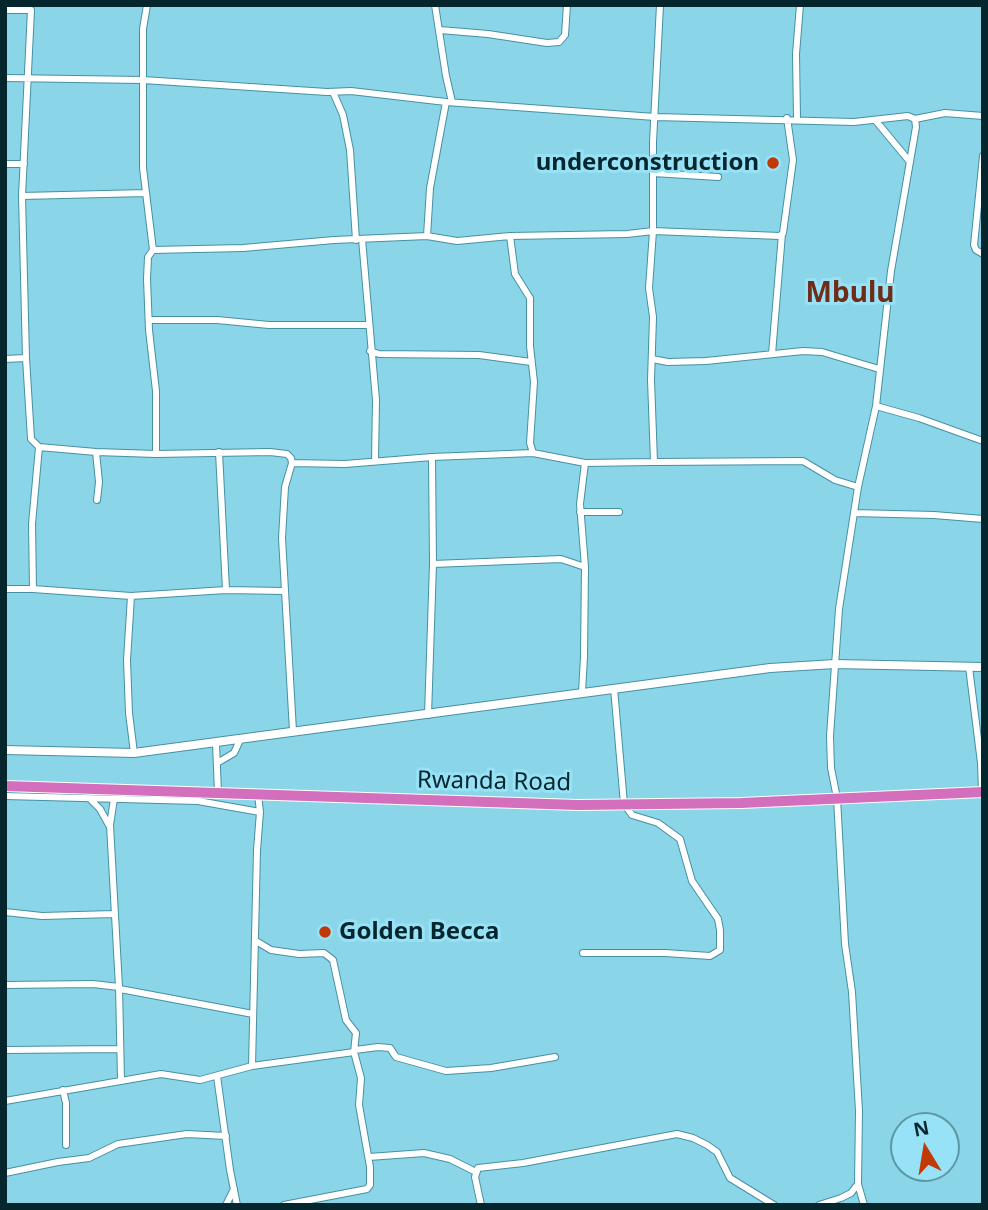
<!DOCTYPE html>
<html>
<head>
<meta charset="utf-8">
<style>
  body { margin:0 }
  #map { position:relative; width:988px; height:1210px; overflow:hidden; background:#8bd5e9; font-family:"Noto Sans",sans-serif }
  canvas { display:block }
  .frame { position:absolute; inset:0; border:7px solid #05262d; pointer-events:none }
  .north { position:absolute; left:890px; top:1112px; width:70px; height:70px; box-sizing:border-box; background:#97e2f6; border:2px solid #5d97a6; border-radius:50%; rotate:349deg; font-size:19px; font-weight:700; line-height:28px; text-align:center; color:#05262d }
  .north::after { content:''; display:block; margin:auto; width:24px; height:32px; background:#c13906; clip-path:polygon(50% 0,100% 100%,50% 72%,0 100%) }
</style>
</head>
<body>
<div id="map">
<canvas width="988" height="1210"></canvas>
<div class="frame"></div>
<div class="north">N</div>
</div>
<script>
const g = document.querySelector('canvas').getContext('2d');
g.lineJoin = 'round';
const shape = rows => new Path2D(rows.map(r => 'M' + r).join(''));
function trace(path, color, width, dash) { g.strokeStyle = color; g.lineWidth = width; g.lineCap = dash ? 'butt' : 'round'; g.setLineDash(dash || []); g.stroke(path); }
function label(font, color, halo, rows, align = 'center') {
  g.font = font + ' "Noto Sans",sans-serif'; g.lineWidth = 6; g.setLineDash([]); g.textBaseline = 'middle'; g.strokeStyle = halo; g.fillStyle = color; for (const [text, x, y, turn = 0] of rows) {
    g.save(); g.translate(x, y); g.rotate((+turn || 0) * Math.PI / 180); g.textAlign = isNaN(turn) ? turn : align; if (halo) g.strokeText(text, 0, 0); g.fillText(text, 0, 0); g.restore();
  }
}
const street = shape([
  [147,5,143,29,143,168,153,250,243,248,334,240,427,236,457,241,510,236,627,234,653,231,780,236,783,233,793,160,787,118],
  [435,5,446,76,452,102],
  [5,10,31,10,22,196,26,358,5,359],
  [440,30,488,34,547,43,559,42,565,35,567,5],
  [5,78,143,80,327,92,351,91,446,102,655,117,854,122,908,116,915,119,916,127,891,271,876,406,858,487,839,609,830,736,831,768,837,798,845,944,852,992,859,1111,858,1184,851,1193,841,1198,819,1205],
  [333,92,343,115,350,150,356,240],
  [797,118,796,54,800,5],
  [915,119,945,113,983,116],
  [876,121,910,162],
  [983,156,974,245,976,250,983,254],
  [5,164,24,164],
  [653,173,718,177],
  [22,196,146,193],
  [427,236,430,188,446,102],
  [510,236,515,274,530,298,530,346,534,382,530,443,533,453,585,463],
  [362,239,376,400,375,460],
  [153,250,148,257,147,279,149,330,156,391,156,454],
  [149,320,217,320,269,325,368,325],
  [370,351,379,354,479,355,531,362],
  [772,354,782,234],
  [26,358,31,439,39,447,96,452,156,454,270,452,287,454,291,458,292,463,285,487,282,538,293,731],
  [652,359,668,362,706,361,803,351,822,352,879,369],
  [876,406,919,418,983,441],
  [39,447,32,524,33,589,131,596],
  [96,452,99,482,97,500],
  [219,452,226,590],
  [432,457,533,453],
  [654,462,803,461,835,480,858,487],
  [292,463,345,464,432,457,433,564,428,715],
  [580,512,619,512],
  [854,513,934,515,983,519],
  [433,564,561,559,585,567],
  [5,589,33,589],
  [969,667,981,763,982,792],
  [582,692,584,657,585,567,580,504,585,463,654,462,651,380,653,317,649,288,653,231,653,142,660,5],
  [216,743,218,793],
  [134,753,129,713,127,660,131,596,226,590,284,591],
  [217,763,234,753,240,740],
  [5,796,198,801,260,812],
  [90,799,100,809,110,827],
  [114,799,110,825,119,987,121,1080],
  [5,912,42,916,114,914],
  [256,941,271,950,299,954,324,953,333,960,346,1020,356,1033,354,1052,361,1078,359,1105,370,1167,370,1185,367,1189,284,1205],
  [583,953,665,953,710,956,720,950,720,930,718,919,692,881,680,839,658,823,632,815,624,804,614,688],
  [5,985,93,984,119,987],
  [120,989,253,1014],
  [5,1050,120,1049],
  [355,1050,378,1047,390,1048,396,1057,446,1071,491,1068,555,1057],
  [252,1066,257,850,260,812,258,794],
  [217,1076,230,1170,237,1205],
  [63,1090,66,1103,66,1145],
  [5,1101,161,1074,200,1080,252,1066,354,1052],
  [369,1157,424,1153,450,1159,476,1172],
  [5,1173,58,1162,89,1158,118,1144,187,1134,226,1136],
  [858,1184,864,1205],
  [226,1205,234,1189],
  [481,1205,475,1177,478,1168,523,1163,677,1134,693,1138,707,1145,717,1152,730,1178,774,1205]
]);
const secondary = shape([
  [5,750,134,753,770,668,835,664,983,667]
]);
const highway = shape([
  [5,786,578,805,741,803,983,792]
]);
trace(street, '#4690a3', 8);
trace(secondary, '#4690a3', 10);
trace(highway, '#fff', 12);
trace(street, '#fff', 6);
trace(secondary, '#fff', 8);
trace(highway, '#d36fbc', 10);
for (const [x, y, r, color] of [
  [773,163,7,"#c13906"],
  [325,932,7,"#c13906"]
]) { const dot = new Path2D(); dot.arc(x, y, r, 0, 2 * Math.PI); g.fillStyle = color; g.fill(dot); trace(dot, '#97e2f6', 2.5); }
label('bold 24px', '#05262d', '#97e2f6', [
  ["underconstruction",759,163],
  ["Golden Becca",339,932,"left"]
], 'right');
label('24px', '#05262d', '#97e2f6', [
  ["Rwanda Road",494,782,1]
]);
label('bold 28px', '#6f2d19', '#97e2f6', [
  ["Mbulu",850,294]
]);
</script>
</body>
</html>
